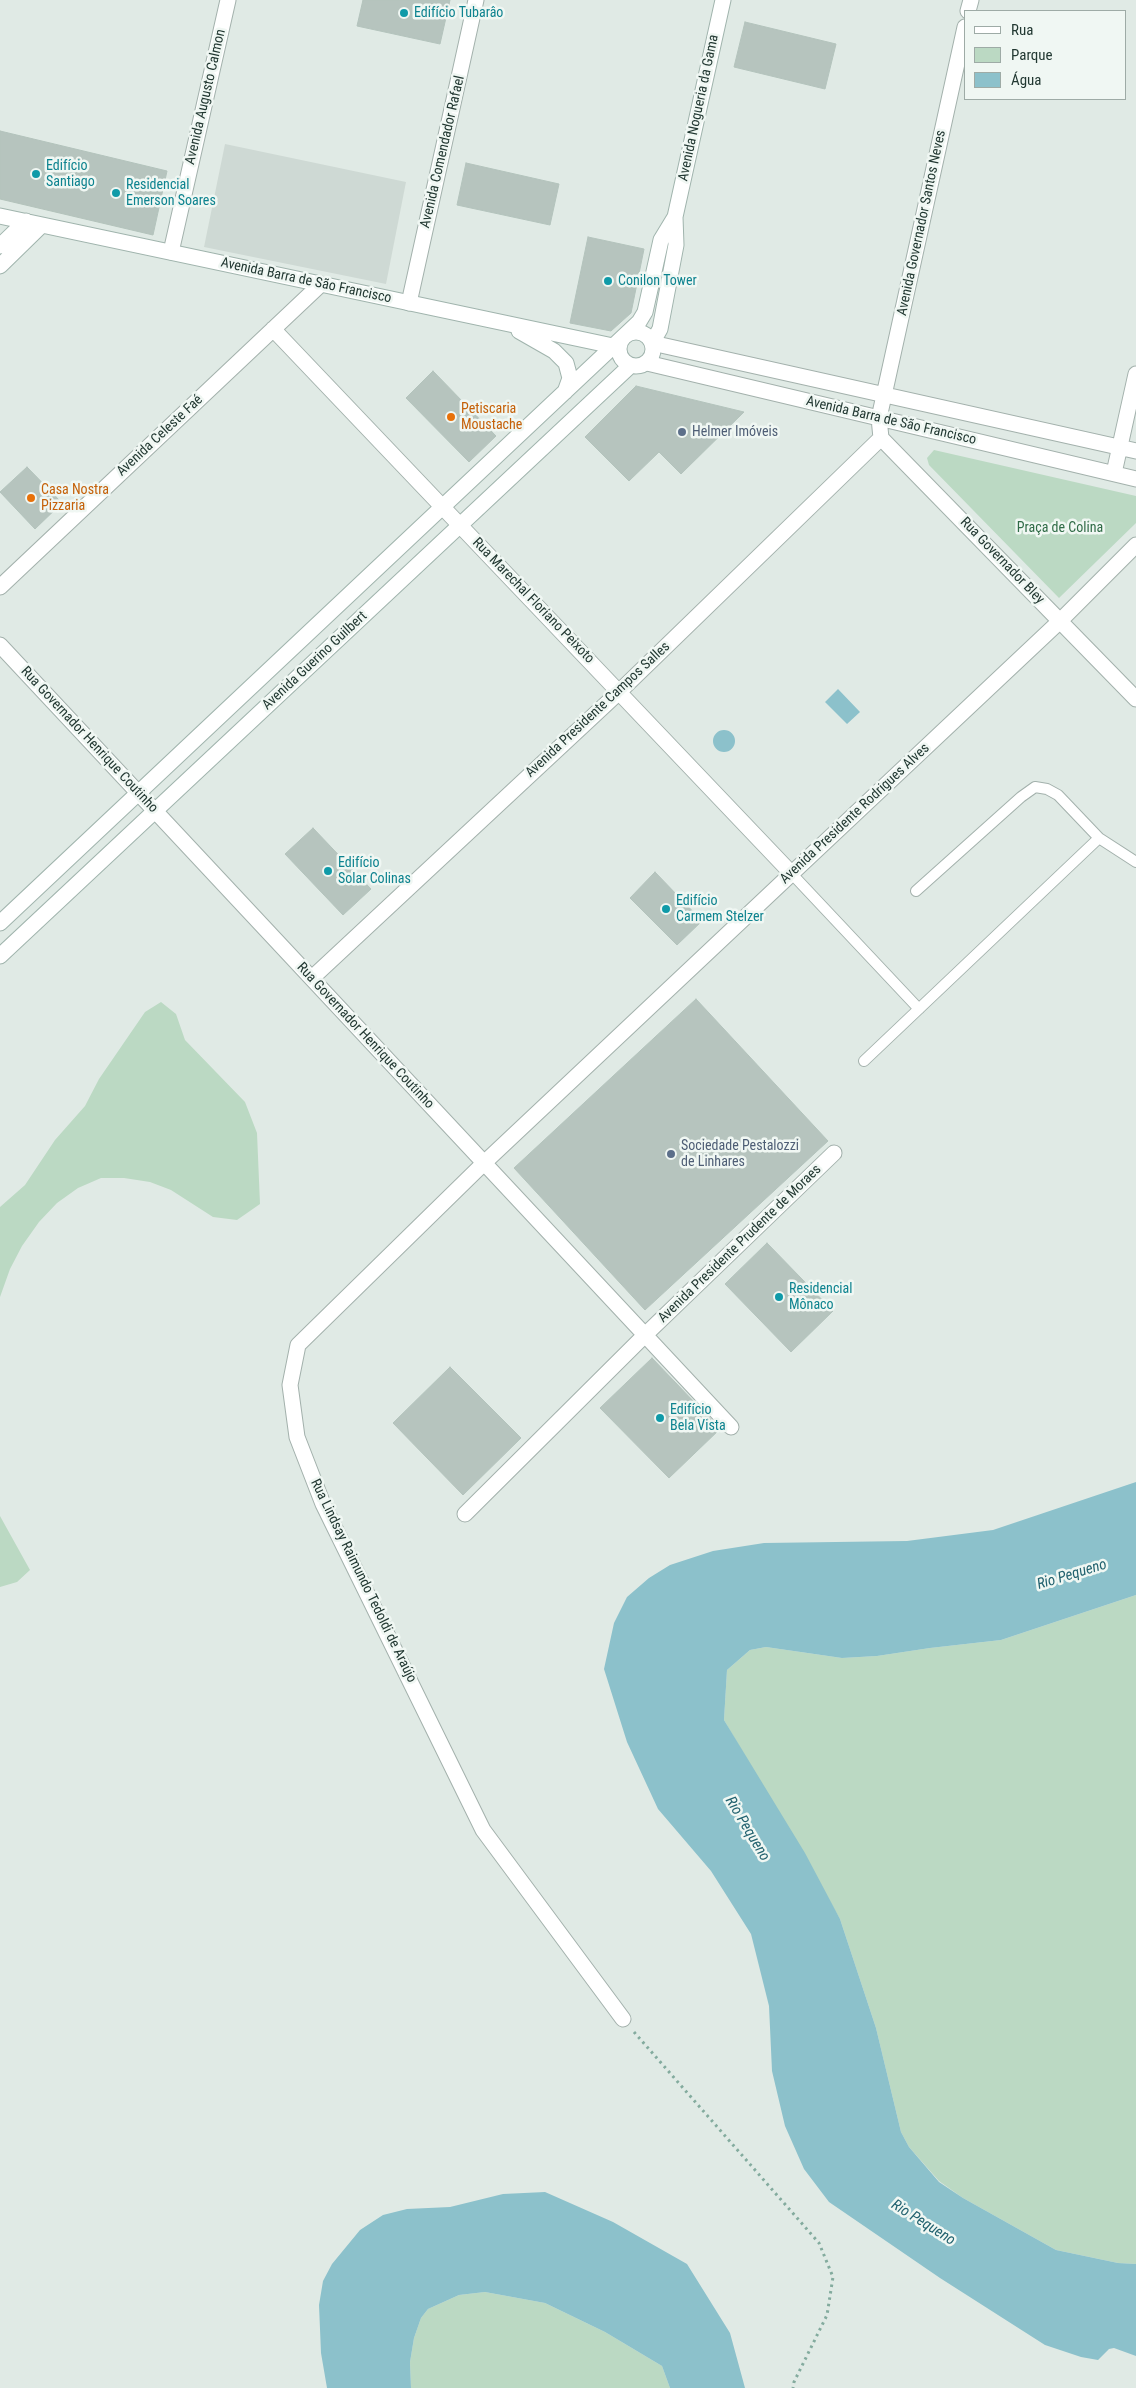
<!DOCTYPE html>
<html>
<head>
<meta charset="utf-8">
<style>
  body { margin:0 }
  #map { position:relative; width:1136px; height:2388px; overflow:hidden; background:#e0eae5; font-family:"Roboto Condensed",sans-serif }
  canvas { display:block }
  .legend { position:absolute; left:964px; top:10px; width:162px; height:90px; box-sizing:border-box; background:#f0f7f3; border:1px solid #9eaba6; margin:0; padding:6px 9px; list-style:none; font-size:15px; color:#223832 }
  .legend li { display:flex; align-items:center; gap:10px; height:25px }
  .legend b { width:25px; border:1px solid #9eaba6 }
</style>
</head>
<body>
<div id="map">
<canvas width="1136" height="2388"></canvas>
<ul class="legend">
<li><b style="height:6px;background:#fff"></b>Rua</li>
<li><b style="height:14px;background:#bbd9c3"></b>Parque</li>
<li><b style="height:14px;background:#8cc1cb"></b>Água</li>
</ul>
</div>
<script>
const g = document.querySelector('canvas').getContext('2d');
g.lineJoin = 'round';
function fillPath(path, color) { g.fillStyle = color; g.fill(path, 'evenodd'); }
const shape = rows => new Path2D(rows.map(r => 'M' + r).join(''));
function trace(path, color, width, dash) { g.strokeStyle = color; g.lineWidth = width; g.lineCap = dash ? 'butt' : 'round'; g.setLineDash(dash || []); g.stroke(path); }
function label(font, color, halo, rows, align = 'center') {
  g.font = font + ' "Roboto Condensed",sans-serif'; g.lineWidth = 5; g.setLineDash([]); g.textBaseline = 'middle'; g.strokeStyle = halo; g.fillStyle = color; for (const [text, x, y, turn = 0] of rows) {
    g.save(); g.translate(x, y); g.rotate((+turn || 0) * Math.PI / 180); g.textAlign = isNaN(turn) ? turn : align; if (halo) g.strokeText(text, 0, 0); g.fillText(text, 0, 0); g.restore();
  }
}
fillPath(shape([
  [225,144,406,182,386,284,204,247]
]), '#ced9d4');
fillPath(shape([
  [934,450,1136,496,1136,523,1059,598,929,465,927,458],
  [161,1002,176,1014,185,1040,245,1102,257,1133,260,1204,237,1220,213,1217,171,1190,150,1182,124,1178,101,1178,78,1188,57,1203,39,1222,22,1246,10,1269,0,1297,0,1207,25,1185,55,1140,85,1106,99,1079,145,1012],
  [0,1516,30,1570,17,1582,0,1587],
  [1136,1595,1136,2264,1118,2263,1056,2250,963,2198,939,2181,909,2147,901,2132,876,2028,840,1919,724,1720,727,1670,750,1650,766,1647,842,1658,877,1656,930,1648,1001,1640],
  [485,2292,545,2303,605,2332,662,2366,670,2388,411,2388,410,2362,414,2338,421,2318,428,2309,459,2295]
]), '#bbd9c3');
fillPath(shape([
  [838,689,860,712,847,724,825,702],
  '713 741a11 11 0 1 1 22 0a11 11 0 1 1-22 0Z',
  [1136,1482,1136,1595,1001,1640,930,1648,877,1656,842,1658,766,1647,750,1650,727,1670,724,1720,805,1853,840,1919,876,2028,901,2132,909,2147,939,2182,963,2198,1056,2250,1118,2263,1136,2264,1136,2356,1114,2348,1109,2349,1098,2360,1081,2357,1045,2345,940,2278,829,2202,804,2169,785,2126,772,2071,769,2006,751,1934,711,1871,658,1809,627,1742,604,1669,614,1623,627,1597,649,1578,670,1565,713,1551,764,1543,907,1541,993,1530],
  [545,2192,613,2222,687,2264,730,2333,745,2388,670,2388,662,2366,605,2332,545,2303,485,2292,459,2295,428,2309,421,2318,414,2338,410,2362,411,2388,327,2388,321,2353,319,2305,323,2281,332,2264,360,2230,383,2215,407,2209,450,2207,503,2194]
]), '#8cc1cb');
const building = shape([
  [363,0,450,0,440,44,357,26,363,0],
  [745,22,836,44,825,89,734,67,745,22],
  [0,131,167,171,153,235,0,199,0,131],
  [466,163,559,184,550,225,457,205,466,163],
  [588,237,644,249,631,313,611,331,570,323,588,237],
  [433,371,496,436,469,462,406,398,433,371],
  [636,386,744,412,681,474,659,452,629,481,585,437,636,386],
  [27,467,62,503,35,529,0,492,27,467],
  [313,828,371,889,343,915,285,854,313,828],
  [655,872,702,921,677,945,630,898,655,872],
  [696,999,828,1141,645,1310,514,1168,696,999],
  [767,1243,833,1311,791,1352,725,1284,767,1243],
  [652,1358,720,1429,669,1478,600,1408,652,1358],
  [450,1367,521,1438,463,1495,393,1423,450,1367]
]);
fillPath(building, '#b6c4be');
trace(building, '#b3c3bc', 1);
const lane = shape([
  [792,874,919,1009],
  [916,891,1021,797,1035,787,1047,789,1058,795,1099,838,1136,862],
  [864,1061,1099,838]
]);
const street = shape([
  [968,11,971,0],
  [965,27,879,418,881,438,1136,699],
  [171,252,228,0],
  [409,303,476,0],
  [273,329,792,874],
  [652,343,1136,451],
  [647,363,1136,479],
  [1114,473,1136,374],
  [0,587,321,284],
  [0,645,731,1427],
  [312,978,619,692,881,438],
  [465,1514,645,1335,834,1153],
  [623,2019,483,1830,323,1504,297,1437,290,1385,298,1345,484,1163,1060,621,1136,545]
]);
const secondary = shape([
  [0,216,613,346],
  [0,246,26,221],
  [0,266,42,225],
  [519,331,554,351,566,363,570,378,565,392],
  '619 349a17 17 0 1 1 34 0a17 17 0 1 1-34 0Z',
  [652,343,660,329,676,245,675,217,723,0],
  [0,923,639,322,645,312,661,240,675,217],
  [0,956,630,366]
]);
trace(lane, '#a3b1ac', 12);
trace(street, '#a3b1ac', 17);
trace(secondary, '#a0b4ad', 17);
trace(shape([
  [634,2032,819,2243,833,2277,827,2315,794,2382,793,2388]
]), '#83ab9e', 3, [2.5, 4]);
trace(lane, '#fff', 10);
trace(street, '#fff', 15);
trace(secondary, '#fff', 15);
for (const [x, y, r, color] of [
  [404,13,5,"#0f9aa8"],
  [36,174,5,"#0f9aa8"],
  [116,193,5,"#0f9aa8"],
  [608,281,5,"#0f9aa8"],
  [451,417,5,"#e8710a"],
  [682,432,5,"#5c6f8a"],
  [31,498,5,"#e8710a"],
  [328,871,5,"#0f9aa8"],
  [666,909,5,"#0f9aa8"],
  [671,1154,5,"#5c6f8a"],
  [779,1297,5,"#0f9aa8"],
  [660,1418,5,"#0f9aa8"]
]) { const dot = new Path2D(); dot.arc(x, y, r, 0, 2 * Math.PI); g.fillStyle = color; g.fill(dot); trace(dot, '#f0f7f3', 2); }
label('14px', '#0d838f', '#f0f7f3', [
  ["Edifício Tubarâo",414,13],
  ["Edifício",46,166],
  ["Santiago",46,182],
  ["Residencial",126,185],
  ["Emerson Soares",126,201],
  ["Conilon Tower",618,281],
  ["Edifício",338,863],
  ["Solar Colinas",338,879],
  ["Edifício",676,901],
  ["Carmem Stelzer",676,917],
  ["Residencial",789,1289],
  ["Mônaco",789,1305],
  ["Edifício",670,1410],
  ["Bela Vista",670,1426]
], 'left');
label('14px', '#223832', '#f0f7f3', [
  ["Avenida Augusto Calmon",206,97,-77],
  ["Avenida Nogueria da Gama",699,108,-78],
  ["Avenida Comendador Rafael",443,152,-77],
  ["Avenida Governador Santos Neves",922,223,-78],
  ["Avenida Barra de São Francisco",306,281,12],
  ["Avenida Barra de São Francisco",891,421,13],
  ["Avenida Celeste Faé",160,436,-43],
  ["Rua Governador Bley",1002,561,46],
  ["Rua Marechal Floriano Peixoto",533,601,46],
  ["Avenida Guerino Guilbert",315,661,-43],
  ["Avenida Presidente Campos Salles",598,710,-43],
  ["Rua Governador Henrique Coutinho",89,740,47],
  ["Avenida Presidente Rodrigues Alves",855,814,-43],
  ["Rua Governador Henrique Coutinho",365,1036,47],
  ["Avenida Presidente Prudente de Moraes",740,1244,-44],
  ["Rua Lindsay Raimundo Tedoldi de Araújo",363,1581,64]
]);
label('14px', '#c56008', '#f0f7f3', [
  ["Petiscaria",461,409],
  ["Moustache",461,425],
  ["Casa Nostra",41,490],
  ["Pizzaria",41,506]
], 'left');
label('14px', '#4e5e75', '#f0f7f3', [
  ["Helmer Imóveis",692,432],
  ["Sociedade Pestalozzi",681,1146],
  ["de Linhares",681,1162]
], 'left');
label('14px', '#306c47', '#f0f7f3', [
  ["Praça de Colina",1060,528]
]);
label('italic 15px', '#22626f', '#f0f7f3', [
  ["Rio Pequeno",1072,1575,-17],
  ["Rio Pequeno",747,1829,59],
  ["Rio Pequeno",923,2223,32]
]);
</script>
</body>
</html>
